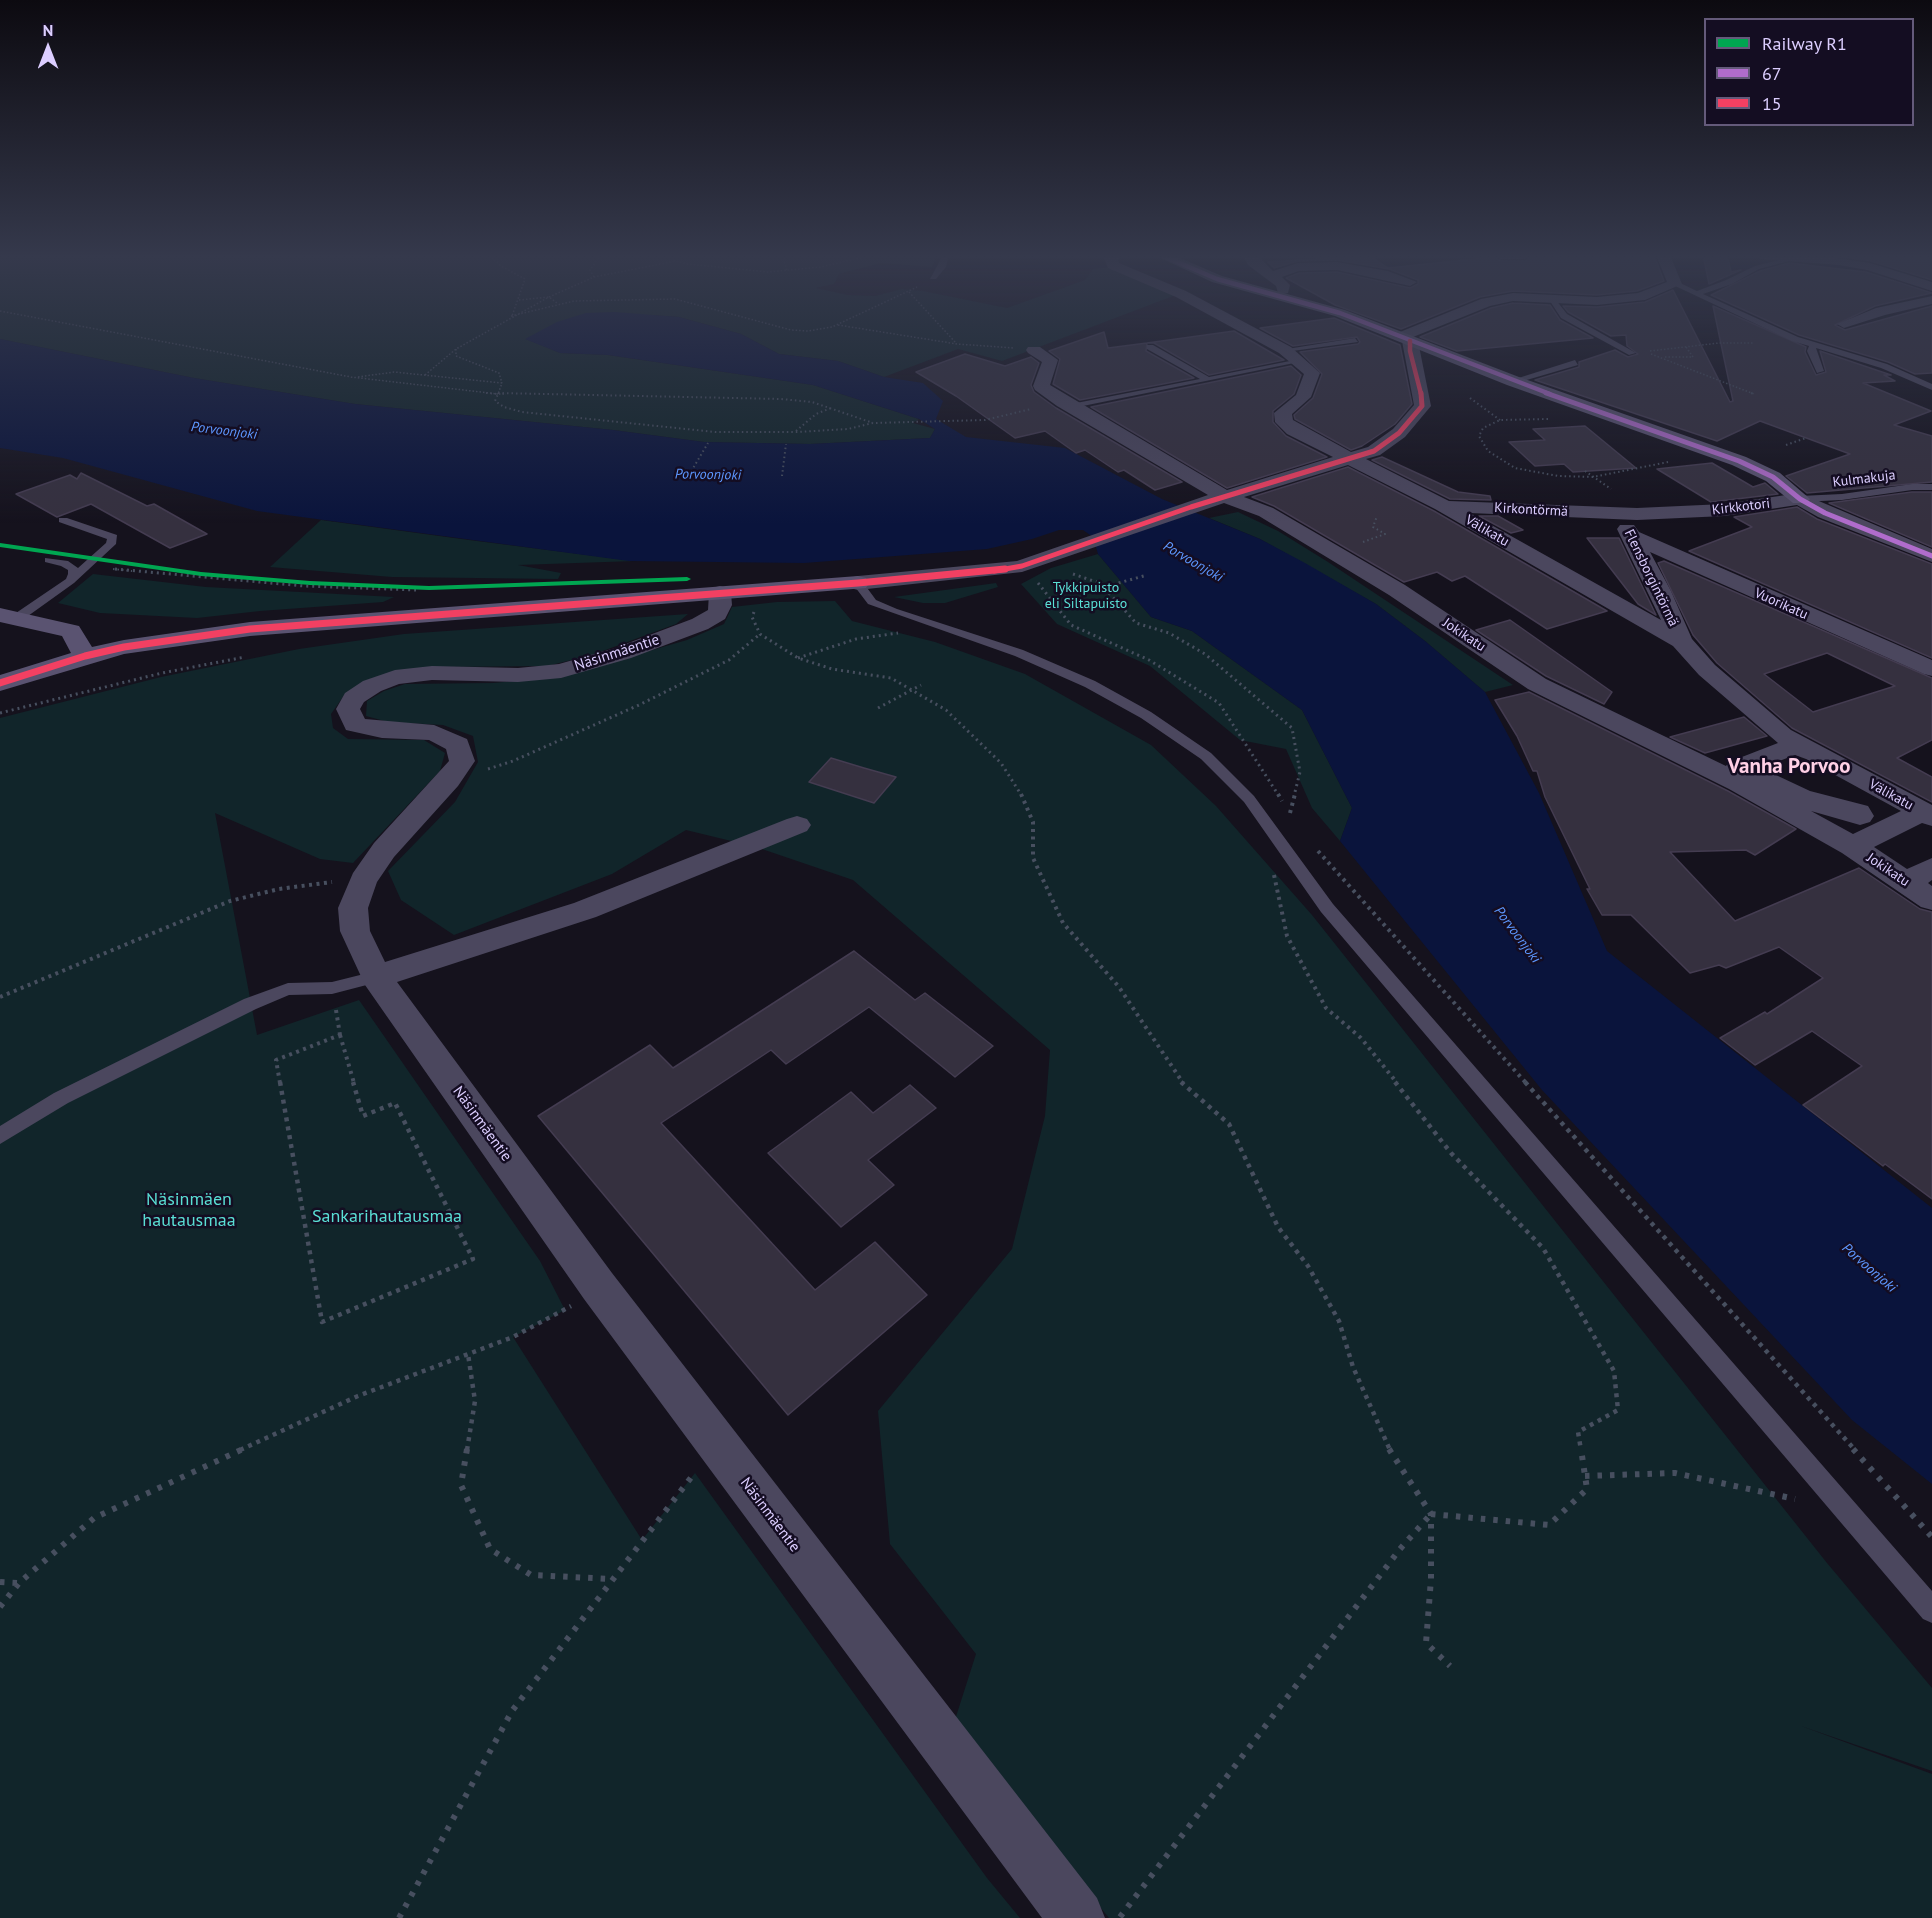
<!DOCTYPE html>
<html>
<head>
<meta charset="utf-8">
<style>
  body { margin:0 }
  #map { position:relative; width:1932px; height:1918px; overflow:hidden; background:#15121d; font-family:"PT Sans",sans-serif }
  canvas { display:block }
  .legend { position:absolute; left:1704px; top:18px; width:210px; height:108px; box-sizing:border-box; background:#140d22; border:2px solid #645a7a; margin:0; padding:8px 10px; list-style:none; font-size:18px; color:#dcceff }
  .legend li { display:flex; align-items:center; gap:12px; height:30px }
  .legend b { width:30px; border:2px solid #645a7a }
  .north { position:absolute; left:18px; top:18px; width:60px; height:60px; -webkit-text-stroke:4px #140d22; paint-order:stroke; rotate:0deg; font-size:16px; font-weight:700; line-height:24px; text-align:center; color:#dcceff }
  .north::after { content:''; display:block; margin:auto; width:21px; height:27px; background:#dcceff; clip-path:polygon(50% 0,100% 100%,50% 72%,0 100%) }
</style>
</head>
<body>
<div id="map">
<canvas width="1932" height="1918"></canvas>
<ul class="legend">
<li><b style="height:8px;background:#00a651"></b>Railway R1</li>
<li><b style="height:8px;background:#b06ccc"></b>67</li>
<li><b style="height:8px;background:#f24062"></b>15</li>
</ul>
<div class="north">N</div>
</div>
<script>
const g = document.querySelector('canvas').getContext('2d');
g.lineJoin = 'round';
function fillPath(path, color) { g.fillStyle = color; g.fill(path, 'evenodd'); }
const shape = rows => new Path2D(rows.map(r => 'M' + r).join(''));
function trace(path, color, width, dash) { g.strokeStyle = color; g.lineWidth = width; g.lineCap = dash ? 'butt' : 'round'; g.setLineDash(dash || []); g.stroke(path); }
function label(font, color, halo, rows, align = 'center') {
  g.font = font + ' "PT Sans",sans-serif'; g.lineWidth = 5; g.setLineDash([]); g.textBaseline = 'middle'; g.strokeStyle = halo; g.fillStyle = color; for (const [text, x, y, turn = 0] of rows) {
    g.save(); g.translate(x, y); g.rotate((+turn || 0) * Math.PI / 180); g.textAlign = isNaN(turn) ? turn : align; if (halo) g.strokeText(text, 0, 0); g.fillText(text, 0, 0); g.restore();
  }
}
fillPath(shape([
  [0,255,937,255,932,267,881,263,839,274,834,284,816,288,848,295,875,296,902,289,923,291,1007,308,1085,280,1093,269,1110,267,1176,295,1002,361,958,349,884,377,838,361,779,354,741,334,679,317,647,315,526,339,560,353,608,355,813,385,919,419,913,423,935,429,930,438,810,444,704,442,613,430,355,404,194,378,0,339],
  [1238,512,1278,531,1328,562,1513,685,1485,692,1425,641,1376,604,1260,539,1209,518],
  [321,520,469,540,635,561,518,565,561,573,558,579,392,577,270,567],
  [1098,554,1151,617,1192,631,1302,710,1352,808,1340,841,1312,808,1286,749,1240,740,1150,666,1057,624,1021,584,1051,568],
  [93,574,206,587,394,597,383,602,260,611,197,618,100,613,58,603],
  [996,583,998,587,945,603,923,603,894,597],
  [835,601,852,621,935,642,1025,674,1151,745,1216,806,1312,915,1827,1563,1932,1688,1932,1771,1801,1726,1932,1774,1932,1918,1109,1918,953,1726,976,1654,890,1544,878,1411,1012,1249,1045,1116,1050,1050,853,880,756,847,686,830,612,874,454,935,401,900,388,871,455,802,478,762,473,736,443,725,388,722,366,716,367,701,384,691,405,684,493,683,558,677,687,640,724,624,732,607,777,602],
  [688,614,676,624,592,655,547,666,441,667,345,694,331,714,333,728,348,739,424,740,445,753,440,771,353,863,320,859,215,813,257,1035,359,1000,540,1261,565,1310,513,1337,642,1540,695,1473,987,1878,1020,1918,0,1918,0,718,161,677,299,649,404,634]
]), '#11252a');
fillPath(shape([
  [614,312,679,317,741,334,779,354,838,361,884,377,923,383,943,401,936,419,966,437,1065,448,1162,499,1260,539,1305,563,1376,604,1425,641,1485,692,1539,793,1607,951,1932,1208,1932,1484,1852,1420,1542,1090,1340,841,1352,808,1302,710,1192,631,1151,617,1098,554,1093,537,1083,530,1059,530,1032,539,987,549,804,563,629,561,257,511,63,458,0,448,0,339,194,378,355,404,613,430,704,442,810,444,930,438,935,429,919,419,813,385,608,355,560,353,525,339,557,322,586,313]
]), '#0a143c');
const building = shape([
  [1533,255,1654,255,1664,281,1637,291,1597,295,1513,291,1480,297,1401,329,1335,305,1286,278,1299,273,1337,272,1410,288,1418,284,1418,280,1389,269,1337,260,1298,261,1274,268,1268,262,1370,256,1388,268,1494,257,1501,261,1525,261,1533,255],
  [1703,255,1727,255,1731,272,1741,270,1709,284,1703,255],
  [1831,255,1932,255,1932,280,1871,261,1831,255],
  [1789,263,1866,272,1932,293,1875,306,1835,325,1845,330,1932,306,1932,373,1915,374,1888,362,1799,335,1711,295,1760,271,1789,263],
  [1673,290,1730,402,1733,401,1713,306,1806,347,1805,352,1816,375,1826,372,1820,351,1891,375,1884,375,1895,381,1863,383,1931,411,1894,425,1932,436,1932,482,1807,493,1786,476,1850,454,1760,421,1717,441,1535,380,1579,367,1579,362,1615,350,1628,357,1638,354,1627,346,1626,335,1611,336,1568,312,1563,306,1597,307,1645,302,1673,290],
  [1513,303,1550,305,1560,320,1593,338,1457,351,1420,337,1491,308,1513,303],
  [1334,318,1400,345,1412,404,1395,424,1362,446,1351,450,1295,419,1294,415,1313,398,1322,374,1300,352,1358,344,1360,342,1357,337,1293,346,1260,328,1334,318],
  [1234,331,1284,360,1209,375,1154,343,1147,343,1234,331],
  [1104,332,1108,348,1147,343,1146,351,1194,378,1080,400,1053,384,1060,359,1049,351,1104,332],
  [965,354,1005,366,1031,357,1039,363,1031,385,1034,392,1056,408,1182,482,1155,490,1124,470,1118,472,1085,450,1076,453,1045,431,1015,438,956,396,916,372,965,354],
  [1291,366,1301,375,1294,394,1273,411,1273,422,1286,436,1327,457,1227,488,1091,407,1291,366],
  [1585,426,1636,468,1573,472,1564,464,1535,466,1509,442,1545,440,1533,429,1585,426],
  [1382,457,1458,492,1490,496,1491,500,1450,499,1372,460,1382,457],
  [1712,463,1753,487,1765,483,1778,494,1711,502,1657,469,1712,463],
  [1348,467,1434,511,1607,611,1547,629,1465,576,1452,581,1437,572,1404,582,1274,506,1252,497,1348,467],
  [81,473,147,506,154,504,207,534,170,548,91,504,57,517,16,494,70,475,77,479,81,473],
  [1912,492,1932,492,1932,547,1829,503,1912,492],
  [1797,507,1817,519,1932,564,1932,658,1689,551,1752,527,1734,517,1797,507],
  [1479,516,1498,516,1523,530,1511,533,1479,516],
  [1587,538,1619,538,1656,615,1638,604,1587,538],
  [1664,561,1932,678,1932,740,1897,758,1932,777,1932,802,1792,728,1717,663,1693,635,1658,563,1664,561],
  [1827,653,1895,686,1813,712,1764,674,1827,653],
  [1510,620,1612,692,1604,704,1546,676,1476,630,1510,620],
  [1529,692,1728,791,1796,829,1755,855,1746,850,1670,852,1735,921,1859,868,1920,909,1932,912,1932,1199,1885,1164,1883,1166,1803,1105,1862,1066,1812,1031,1755,1065,1720,1038,1765,1012,1767,1014,1823,978,1779,947,1726,968,1719,965,1690,973,1631,915,1602,915,1587,889,1590,889,1545,797,1537,771,1533,771,1517,736,1495,700,1529,692],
  [1744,717,1767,736,1705,753,1670,737,1744,717],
  [831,758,864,768,896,777,874,803,809,782,831,758],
  [854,951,915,1000,925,993,993,1046,955,1077,869,1007,786,1064,771,1050,661,1123,815,1290,875,1242,927,1295,788,1415,538,1116,650,1045,673,1068,854,951],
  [910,1085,936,1108,868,1160,894,1185,841,1227,768,1153,851,1092,873,1113,910,1085]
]);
fillPath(building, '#35303f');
trace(building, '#443c51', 1.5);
trace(shape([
  [495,255,492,257,501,266,525,279,512,316],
  [668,255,676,261,688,264,768,272,821,267,873,255],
  [783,255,787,272],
  [594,277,590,270,601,255],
  [909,292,956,343],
  [519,300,549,297,557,303],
  [0,311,351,377,498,394],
  [511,316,574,301,675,299,791,330,808,331,832,327,917,287],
  [838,325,957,344,1014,348],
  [456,349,456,356,499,373,502,383],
  [1650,351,1719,343,1753,343],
  [1651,354,1754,394],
  [1665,357,1693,357,1686,347],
  [425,375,456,349,549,297,594,277,676,261],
  [358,377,394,372,502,383,498,394,506,394]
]), '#474f5f', 1.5, [1.5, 2]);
trace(shape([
  [486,393,498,394,495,401,504,407,522,412,715,432,796,432,848,429,873,423,985,420,1031,409],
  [498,393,781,399,812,402,873,423],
  [1751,393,1754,394],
  [1470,398,1500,420],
  [1548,419,1500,420,1483,428,1479,436,1488,451,1515,468,1558,476,1593,477,1668,462],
  [796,431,816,414,831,408],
  [1786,445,1806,438],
  [1585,471,1611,489],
  [689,475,708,443],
  [782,476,786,444],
  [1363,542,1385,534,1373,527,1377,516],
  [113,569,132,571]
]), '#474f5f', 2, [1.5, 3]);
trace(shape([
  [115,569,304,586,416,590],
  [1073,574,1108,586,1147,575],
  [1038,583,1071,625,1149,660,1219,703,1279,796],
  [1101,584,1136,623,1169,633,1205,654,1292,728,1300,772,1294,796],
  [754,612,752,617,760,634,798,658,832,669,891,678,946,710,1001,763,1022,796],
  [798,658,856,639,898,633],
  [878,708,921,685],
  [0,713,162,673,245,657],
  [488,769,513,761,639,705,729,660,760,634]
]), '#474f5f', 3, [2, 4]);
trace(shape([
  [1021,794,1033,822,1033,858,1063,923,1119,987,1183,1083],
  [1278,794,1282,801],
  [1290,813,1295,794],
  [1318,851,1526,1083],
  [1274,875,1287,936,1326,1008,1361,1038,1397,1083],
  [0,997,230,901,279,889,332,882],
  [336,1010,340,1035],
  [340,1035,354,1083],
  [280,1083,276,1060,340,1035]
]), '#474f5f', 4, [3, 4.5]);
trace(shape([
  [280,1082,322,1322,473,1259,395,1103,363,1116,353,1082],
  [1181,1082,1229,1124,1278,1227,1308,1266,1339,1321,1353,1367,1390,1450],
  [1395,1082,1451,1153,1543,1248,1614,1371,1618,1410,1578,1432,1581,1450],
  [1525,1082,1855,1450],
  [240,1450,358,1396,513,1337,571,1306],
  [467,1450,475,1401,468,1354]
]), '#474f5f', 4.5, [4, 5]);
trace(shape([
  [467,1449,461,1485,490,1549,531,1575,612,1579],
  [1389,1449,1431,1514,1431,1579,1426,1643,1450,1666],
  [1853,1449,1932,1537],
  [1585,1476,1675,1473,1795,1499],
  [1431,1514,1549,1525,1587,1489,1581,1449],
  [0,1582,18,1583],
  [0,1607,19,1583,94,1518,243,1449],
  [1120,1917,1400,1549,1431,1514],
  [399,1918,512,1711,693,1475]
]), '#474f5f', 6, [4.5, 8]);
fillPath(shape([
  [943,255,949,255,946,267,936,279,930,279,943,255],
  [1795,256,1797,259,1759,269,1732,284,1703,294,1798,337,1887,364,1932,384,1932,390,1881,368,1816,348,1824,371,1817,373,1807,351,1809,346,1792,341,1671,284,1678,282,1697,291,1726,280,1755,266,1795,256],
  [1546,295,1552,295,1567,314,1636,353,1629,355,1561,318,1546,295],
  [1355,338,1358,342,1285,352,1281,350,1355,338],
  [1147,345,1153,345,1209,377,1300,359,1304,361,1068,409,1067,407,1071,404,1200,379,1147,349,1147,345],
  [1575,360,1578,365,1513,384,1509,381,1575,360],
  [1912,484,1932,484,1932,490,1912,490,1842,500,1800,502,1795,499,1800,496,1842,494,1912,484],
  [59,518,67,518,117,535,116,544,74,583,21,621,13,621,13,615,66,579,68,574,68,570,61,566,45,562,45,558,68,561,78,568,106,543,107,539,59,522,59,518],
  [854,581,862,581,876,600,897,609,1023,650,1095,681,1151,712,1211,753,1254,796,1333,904,1932,1591,1932,1623,1923,1619,1321,912,1244,802,1201,759,1141,718,1085,687,1015,656,868,604,852,583,854,581],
  [376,971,382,973,384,977,382,981,332,994,289,995,256,1009,68,1103,0,1144,0,1126,54,1093,244,999,288,983,332,982,376,971]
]), '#4b475e');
fillPath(shape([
  [1107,255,1123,255,1118,260,1119,263,1186,291,1291,347,1320,373,1311,397,1292,414,1293,420,1351,452,1368,447,1393,429,1414,405,1402,341,1395,340,1392,337,1395,334,1481,299,1513,293,1597,297,1638,293,1667,282,1656,255,1670,255,1682,284,1645,300,1597,305,1513,301,1490,306,1413,337,1418,341,1431,406,1405,437,1380,455,1366,459,1449,501,1637,508,1724,504,1800,493,1932,549,1932,562,1818,517,1797,505,1724,516,1637,520,1470,513,1661,620,1617,529,1620,525,1634,525,1639,532,1932,660,1932,676,1924,674,1650,552,1671,591,1692,639,1715,665,1791,730,1932,805,1932,826,1922,823,1874,847,1907,869,1932,858,1932,880,1928,883,1932,886,1932,910,1921,907,1842,853,1729,789,1528,689,1389,595,1259,516,1224,503,1022,572,858,590,850,588,847,583,850,578,858,576,1017,561,1208,495,1057,406,1035,390,1033,386,1042,362,1028,353,1026,350,1028,347,1040,347,1058,360,1050,385,1227,490,1333,457,1287,434,1275,422,1274,413,1296,395,1304,374,1279,353,1176,297,1108,268,1104,258,1107,255],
  [1348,465,1435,509,1673,646,1699,675,1778,743,1729,762,1726,766,1546,679,1405,585,1273,508,1244,497,1348,465],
  [1795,755,1806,759,1901,811,1853,834,1811,811,1860,825,1870,822,1874,816,1868,806,1810,791,1761,768,1795,755],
  [1243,255,1257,255,1273,271,1298,263,1337,262,1388,271,1417,282,1410,286,1337,270,1299,271,1282,277,1290,285,1288,293,1283,294,1278,293,1276,286,1248,265,1243,255],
  [1495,255,1531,255,1525,259,1501,259,1495,255],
  [1755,255,1814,255,1870,263,1932,282,1932,291,1867,270,1839,265,1761,259,1755,255],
  [1932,296,1932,304,1885,315,1844,328,1837,324,1876,308,1932,296],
  [720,586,728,588,731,593,732,605,725,619,708,629,631,658,561,678,518,682,432,680,399,684,381,691,364,702,360,709,365,719,434,725,467,739,475,761,458,786,394,857,377,882,368,908,370,931,385,962,574,903,787,819,797,816,807,819,811,825,807,831,596,917,397,982,612,1273,1097,1898,1105,1918,1042,1918,584,1299,365,985,340,931,338,908,353,873,374,843,449,761,446,749,429,740,382,738,346,730,336,709,345,693,363,681,395,670,432,666,518,668,559,664,615,648,692,619,708,610,709,593,712,588,720,586]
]), '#4b475e');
fillPath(shape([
  [1154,255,1173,255,1222,276,1345,310,1519,377,1746,457,1780,473,1810,499,1807,503,1793,503,1766,481,1732,465,1507,385,1335,316,1212,282,1154,255],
  [858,576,866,578,869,583,866,588,250,636,124,654,0,691,0,675,71,653,62,636,0,622,0,608,79,626,92,647,124,640,250,622,858,576]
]), '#5a5371');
trace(shape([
  [1161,255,1217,279,1340,313,1550,394]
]), '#b06ccc', 4.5);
trace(shape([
  [1546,393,1739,461,1773,477,1800,499,1825,513,1932,556]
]), '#b06ccc', 5);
trace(shape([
  [1410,341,1410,351,1421,394]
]), '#f24062', 4.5);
trace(shape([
  [994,571,1022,566,1191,507,1374,451,1399,433,1422,406,1421,393]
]), '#f24062', 5);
trace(shape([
  [0,683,85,656,124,647,250,629,858,583,1005,569]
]), '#f24062', 7);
fillPath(shape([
  [0,543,201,572,310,581,429,586,687,577,691,579,687,581,429,590,310,585,201,576,0,547,0,543]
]), '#00a651');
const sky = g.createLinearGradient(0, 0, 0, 524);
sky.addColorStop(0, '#0c0a10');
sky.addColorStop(0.49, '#35394c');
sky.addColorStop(1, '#35394c00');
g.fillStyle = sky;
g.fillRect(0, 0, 1932, 524);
label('italic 14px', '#5d97ff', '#140d22', [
  ["Porvoonjoki",224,431,7],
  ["Porvoonjoki",708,475,1],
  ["Porvoonjoki",1193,562,30],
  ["Porvoonjoki",1517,935,53],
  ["Porvoonjoki",1869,1268,41]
]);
label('14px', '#dcceff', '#140d22', [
  ["Kulmakuja",1864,479,-7],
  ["Kirkkotori",1741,507,-7],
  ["Kirkontörmä",1531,510,3],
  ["Välikatu",1487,531,30],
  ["Flensborgintörmä",1651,578,64],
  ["Vuorikatu",1781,604,24],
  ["Jokikatu",1464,635,34],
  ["Välikatu",1891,795,29],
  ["Jokikatu",1888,870,34]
]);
label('14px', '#5adfd5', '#140d22', [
  ["Tykkipuisto",1086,588],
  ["eli Siltapuisto",1086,604]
]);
label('15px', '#dcceff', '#140d22', [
  ["Näsinmäentie",617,653,-18],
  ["Näsinmäentie",482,1124,54],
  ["Näsinmäentie",770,1515,53]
]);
label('18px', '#5adfd5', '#140d22', [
  ["Näsinmäen",189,1200],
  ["hautausmaa",189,1221],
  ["Sankarihautausmaa",387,1217]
]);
label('bold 21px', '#ffd0e6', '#140d22', [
  ["Vanha Porvoo",1789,767]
]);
</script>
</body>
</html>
